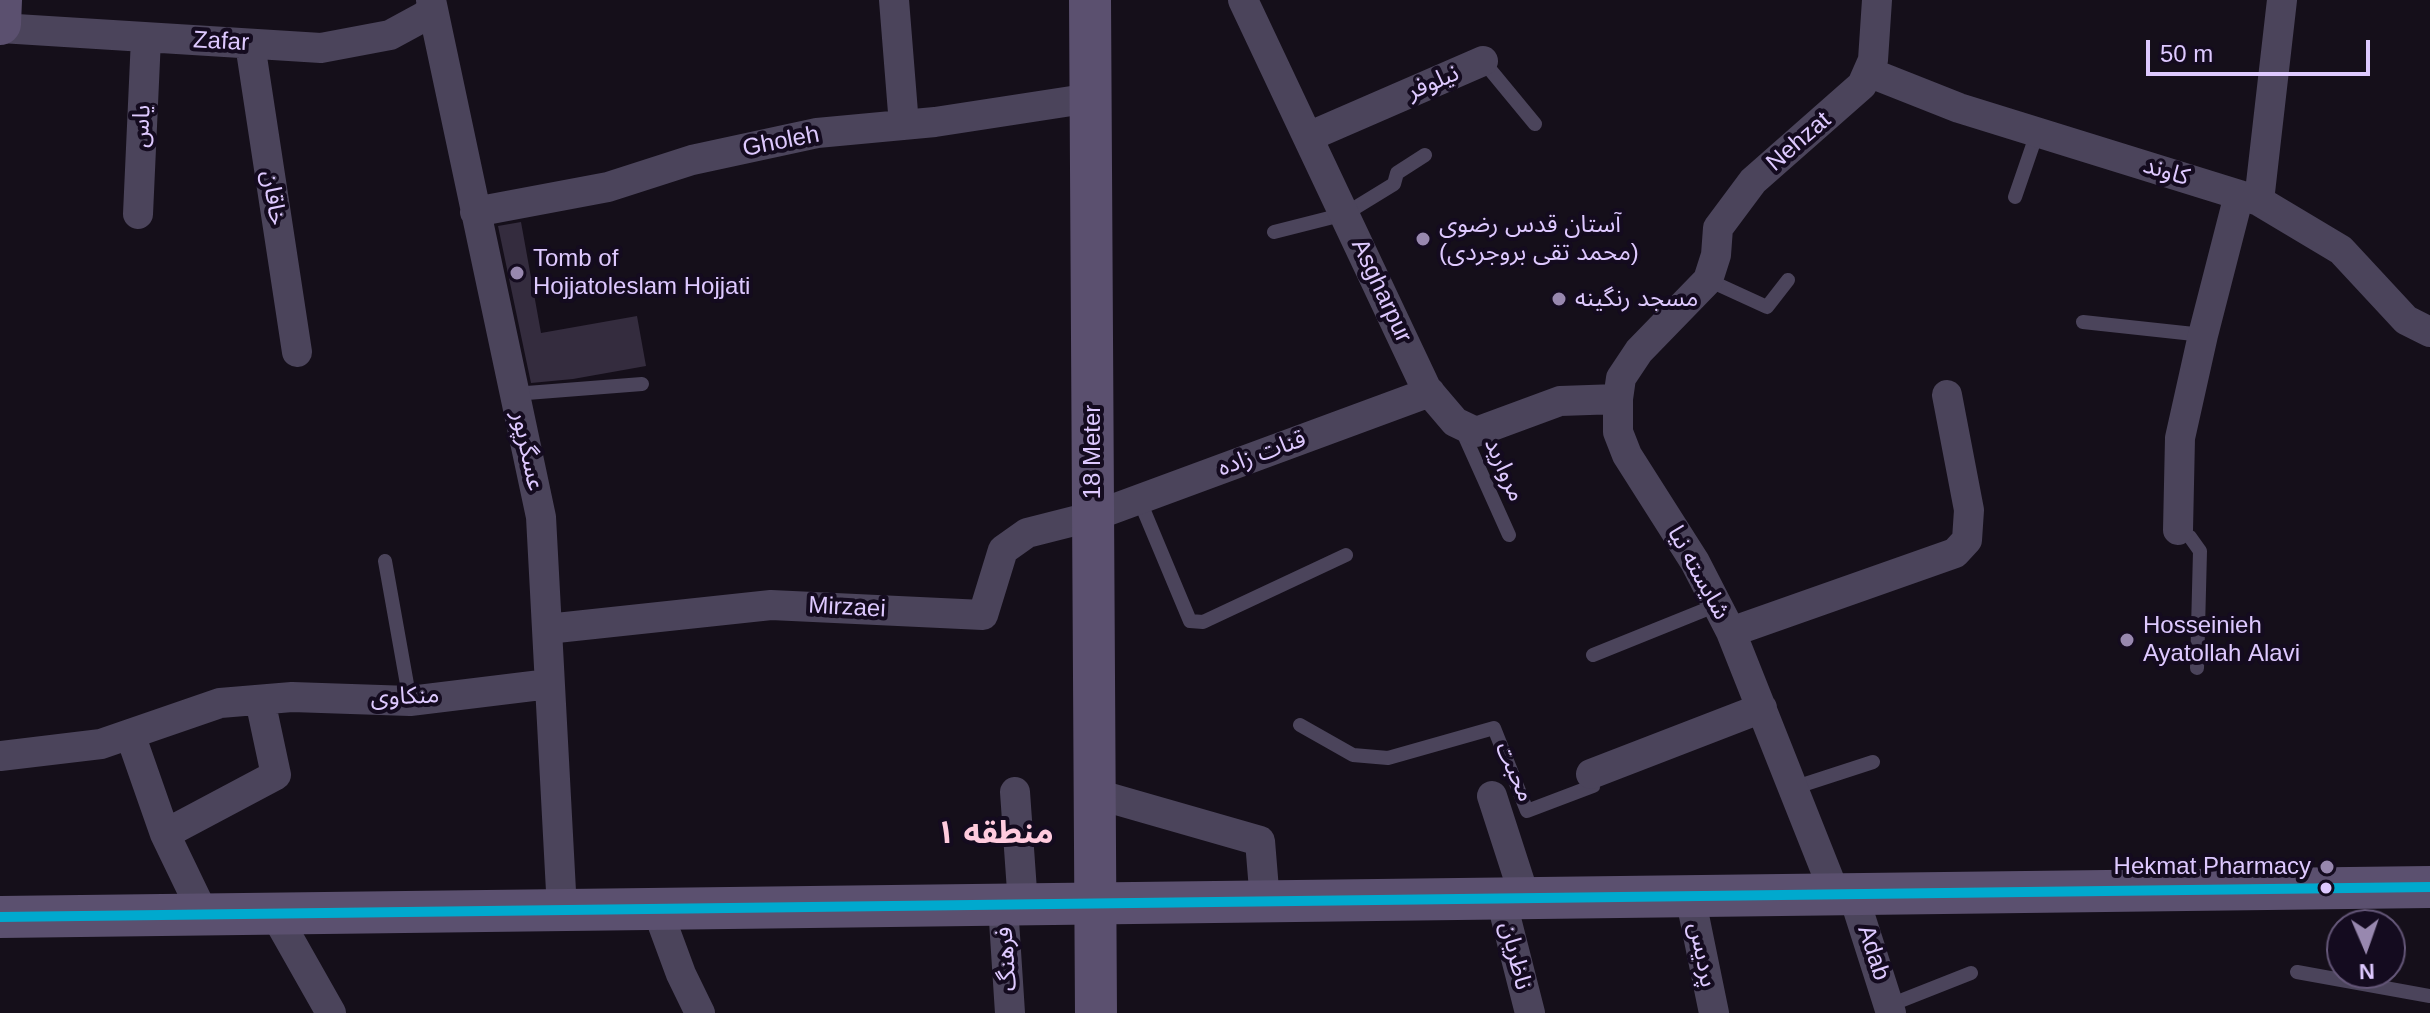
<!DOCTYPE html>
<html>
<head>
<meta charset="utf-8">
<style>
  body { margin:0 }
  #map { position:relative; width:2430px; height:1013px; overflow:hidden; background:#150f1a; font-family:Arial,sans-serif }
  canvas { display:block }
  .north { position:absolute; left:2326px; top:909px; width:80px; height:80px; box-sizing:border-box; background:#140b1f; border:2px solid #655779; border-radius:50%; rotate:178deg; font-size:22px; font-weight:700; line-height:32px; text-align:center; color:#dec9ff }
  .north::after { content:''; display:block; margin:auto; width:28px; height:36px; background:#9888af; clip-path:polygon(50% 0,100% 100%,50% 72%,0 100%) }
  .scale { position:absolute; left:2146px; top:40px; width:224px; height:36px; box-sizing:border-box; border:4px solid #dec9ff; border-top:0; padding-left:10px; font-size:24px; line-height:28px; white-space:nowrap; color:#dec9ff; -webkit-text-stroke:6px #140b1f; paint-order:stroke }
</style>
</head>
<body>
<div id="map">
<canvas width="2430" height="1013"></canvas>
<div class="north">N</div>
<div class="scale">50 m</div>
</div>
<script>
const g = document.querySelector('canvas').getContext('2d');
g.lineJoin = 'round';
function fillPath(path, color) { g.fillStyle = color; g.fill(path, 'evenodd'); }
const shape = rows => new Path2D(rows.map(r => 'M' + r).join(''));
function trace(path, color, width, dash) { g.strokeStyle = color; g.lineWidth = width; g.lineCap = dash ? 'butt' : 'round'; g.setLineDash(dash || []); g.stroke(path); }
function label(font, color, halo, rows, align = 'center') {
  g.font = font + ' Arial,"Noto Sans Arabic",sans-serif'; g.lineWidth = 8; g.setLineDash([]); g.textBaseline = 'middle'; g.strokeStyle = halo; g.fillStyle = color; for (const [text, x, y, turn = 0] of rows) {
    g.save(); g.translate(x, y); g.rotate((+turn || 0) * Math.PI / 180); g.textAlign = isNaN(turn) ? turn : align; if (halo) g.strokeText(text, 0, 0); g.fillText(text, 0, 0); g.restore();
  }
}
fillPath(shape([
  [521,222,541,333,637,316,646,366,573,379,531,383,498,226]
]), '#342c3e');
trace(shape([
  [1483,61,1535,124],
  [2015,197,2037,133],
  [1274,232,1345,214,1394,184,1397,173,1425,155],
  [1708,280,1767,307,1788,280],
  [2083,322,2203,335],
  [514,394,642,384],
  [1461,428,1509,535],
  [1139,499,1190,621,1203,622,1346,555],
  [2178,530,2190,537,2200,551,2197,668],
  [385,561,410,701],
  [1593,655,1717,605],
  [1300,725,1353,755,1388,758,1494,728,1527,811,1593,786,1591,774],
  [1793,788,1873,762],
  [2297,972,2430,996],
  [1890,1005,1971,973]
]), '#4b445b', 14);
trace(shape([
  [431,0,541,517,562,910],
  [894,0,904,125],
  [1243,0,1426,388,1455,422,1476,432,1560,401,1618,399],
  [0,28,321,48,390,35,425,16,432,8],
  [250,44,297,352],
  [1868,72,1959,108,2259,201,2341,250,2406,320,2430,332],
  [1308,137,1483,61],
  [2259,201,2282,0],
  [475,212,608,187,692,160,817,133,935,122,1091,98],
  [138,214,146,38],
  [2178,530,2180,438,2203,335,2239,195],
  [547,629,771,605,983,615,1003,550,1027,533,1094,516,1430,392],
  [1731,632,1955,553,1967,540,1969,510,1947,395],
  [130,734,165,834,204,915],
  [0,756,101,744,220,703,292,697,410,701,549,684],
  [1591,774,1762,708],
  [1015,792,1023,905],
  [1096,794,1260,841,1265,902],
  [1492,796,1525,898],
  [165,834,276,775,260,700],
  [1835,894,1731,632,1695,562,1627,455,1618,432,1618,399,1621,378,1639,351,1708,280,1716,255,1718,228,1753,181,1862,85,1873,60,1877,0],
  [1853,894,1891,1013],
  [1690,896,1714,1013],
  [1501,899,1530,1013],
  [1003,905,1010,1013],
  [657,909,681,974,700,1013],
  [275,914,331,1013]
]), '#4b445b', 30);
trace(shape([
  [1090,0,1096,1013],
  [0,24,1,0],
  [0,917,2430,887]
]), '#5b506f', 42);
trace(shape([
  [0,917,2430,887]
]), '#00a9ce', 10);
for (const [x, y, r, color] of [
  [1423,239,8,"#9888af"],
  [517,273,8,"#9888af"],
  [1559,299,8,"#9888af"],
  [2127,640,8,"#9888af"],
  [2327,867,8,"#9888af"],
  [2326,888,7,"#dec9ff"]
]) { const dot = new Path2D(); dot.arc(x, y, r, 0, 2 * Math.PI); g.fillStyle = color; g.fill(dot); trace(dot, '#140b1f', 3); }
label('24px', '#dec9ff', '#140b1f', [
  ["Zafar",221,42,3],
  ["نیلوفر",1433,83,-23],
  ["یاس",142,126,-87],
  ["Gholeh",781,142,-11],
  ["Nehzat",1799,142,-41],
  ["کاوند",2166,172,17],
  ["خاقان",273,198,81],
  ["Asgharpur",1381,291,65],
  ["عسگرپور",527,451,78],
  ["18 Meter",1093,452,-90],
  ["قنات زاده",1262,454,-20],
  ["مروارید",1504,470,66],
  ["شایسته نیا",1698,573,61],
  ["Mirzaei",847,608,3],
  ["منکاوی",405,697,-2],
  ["محبت",1514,772,66],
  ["Adab",1873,953,72],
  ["پردیس",1702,955,79],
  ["ناظریان",1515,956,76],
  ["فرهنگ",1007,959,-94]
]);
label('24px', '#dec9ff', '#140b1f', [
  ["آستان قدس رضوی",1439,225],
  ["(محمد تقی بروجردی)",1439,253],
  ["Tomb of",533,259],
  ["Hojjatoleslam Hojjati",533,287],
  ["مسجد رنگینه",1575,299],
  ["Hosseinieh",2143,626],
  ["Ayatollah Alavi",2143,654],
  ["Hekmat Pharmacy",2311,867,"right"]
], 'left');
label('bold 32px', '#ffcbde', '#140b1f', [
  ["منطقه ۱",995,834]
]);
</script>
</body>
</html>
